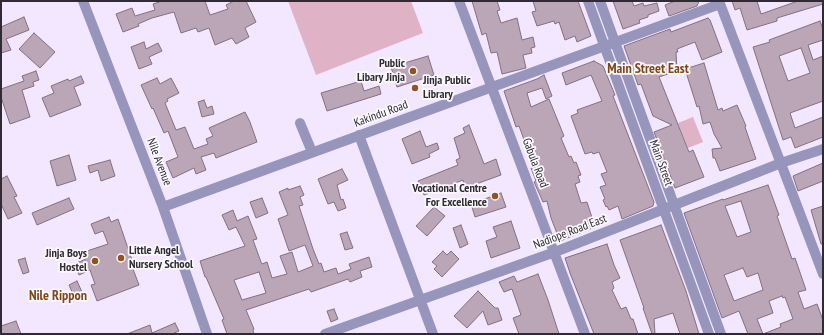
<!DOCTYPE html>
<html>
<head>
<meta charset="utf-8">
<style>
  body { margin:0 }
  #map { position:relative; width:824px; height:335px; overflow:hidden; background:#f3e7ff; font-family:"PT Sans Narrow",sans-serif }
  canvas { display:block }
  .frame { position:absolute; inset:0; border:2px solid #2f2a33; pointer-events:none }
</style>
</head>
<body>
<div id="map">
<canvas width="824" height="335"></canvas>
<div class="frame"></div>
</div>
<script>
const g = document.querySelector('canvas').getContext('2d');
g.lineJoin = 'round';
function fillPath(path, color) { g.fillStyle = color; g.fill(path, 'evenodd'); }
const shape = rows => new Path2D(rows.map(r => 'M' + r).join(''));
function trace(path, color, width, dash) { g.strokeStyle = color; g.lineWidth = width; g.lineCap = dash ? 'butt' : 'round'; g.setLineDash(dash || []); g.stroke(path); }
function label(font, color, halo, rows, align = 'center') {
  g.font = font + ' "PT Sans Narrow",sans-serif'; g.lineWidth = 3.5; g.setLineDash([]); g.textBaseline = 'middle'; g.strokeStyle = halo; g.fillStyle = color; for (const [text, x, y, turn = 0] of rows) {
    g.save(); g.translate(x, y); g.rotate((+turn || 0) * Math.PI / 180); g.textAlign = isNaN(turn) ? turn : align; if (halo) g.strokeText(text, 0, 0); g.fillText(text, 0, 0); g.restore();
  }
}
fillPath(shape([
  [288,1,411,1,423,33,316,75],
  [693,117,703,142,688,148,678,123]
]), '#e0b2c6');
const building = shape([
  [162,1,205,1,210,15,228,9,226,5,234,1,246,1,256,22,245,28,249,37,236,44,232,38,215,45,209,28,198,32,196,28,181,33,174,12,152,18,138,24,139,26,123,32,116,14,132,8,135,16,155,10,153,4,162,1],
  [472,1,497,1,500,10,497,11,501,23,517,18,522,40,533,37,535,47,531,48,532,53,523,55,526,68,502,74,497,52,491,53,486,33,482,35,472,1],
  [533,1,578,1,591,36,577,42,575,36,565,40,559,22,555,24,554,21,537,26,532,12,536,11,533,1],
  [613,1,632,1,634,6,643,3,644,6,657,3,659,11,648,15,648,17,639,20,640,23,623,29,613,1],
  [675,1,699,1,697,6,669,16,665,5,675,1],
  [732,1,757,1,761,14,798,1,823,1,823,4,777,18,777,21,747,30,740,8,735,10,732,1],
  [24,17,29,30,6,39,11,50,1,53,1,27,24,17],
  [708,18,710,20,722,52,702,60,695,42,677,49,678,52,676,52,677,71,659,77,689,152,693,150,704,177,675,188,654,132,672,125,653,116,641,84,638,85,624,46,670,29,671,32,708,18],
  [820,21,823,29,823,40,808,45,813,60,823,56,823,101,790,113,795,128,823,117,823,137,795,148,791,137,783,140,753,47,770,42,769,40,820,21],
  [801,48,810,73,788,81,779,56,801,48],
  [34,33,55,52,40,68,19,49,34,33],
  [144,42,146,49,158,43,162,51,149,57,152,64,139,69,131,47,144,42],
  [428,56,434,75,397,87,391,67,428,56],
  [594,61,603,66,615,95,613,96,654,202,653,206,622,219,618,206,609,210,607,206,606,207,603,200,605,199,600,187,606,185,601,174,607,172,599,152,593,154,592,152,585,154,571,116,578,113,577,110,602,101,591,75,566,85,562,73,594,61],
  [704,63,718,110,722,108,723,111,737,105,746,126,745,127,756,159,720,171,715,158,713,158,712,149,722,148,714,134,710,122,703,124,699,106,697,107,685,69,704,63],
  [36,71,39,80,33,82,34,86,22,90,30,117,10,124,1,97,1,89,24,81,22,76,36,71],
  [544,75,552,96,546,99,542,88,527,93,531,107,549,99,564,136,561,138,569,157,571,156,574,163,576,162,581,175,578,176,580,182,575,184,581,203,587,202,595,227,560,241,551,218,547,201,543,202,534,182,536,181,531,168,534,167,519,126,516,127,504,91,537,79,544,75],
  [81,76,84,83,74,87,81,105,50,117,42,98,54,93,51,86,68,79,69,81,81,76],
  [157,78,160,84,171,78,179,93,167,99,168,101,165,103,176,130,185,127,194,149,208,144,206,139,213,136,209,128,245,112,250,122,257,142,216,158,214,153,201,157,206,170,196,174,194,168,173,178,166,162,178,157,168,131,164,133,153,108,152,109,141,85,157,78],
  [361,81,364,91,379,86,381,94,327,111,321,93,361,81],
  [204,100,207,108,212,106,214,114,202,117,198,102,204,100],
  [469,125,484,164,496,159,501,175,465,188,463,180,424,195,418,181,458,165,456,160,460,158,454,138,465,133,463,128,469,125],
  [420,131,426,147,437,143,439,149,429,154,430,157,412,164,402,139,420,131],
  [69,155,76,180,57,186,50,161,69,155],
  [110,160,115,176,101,181,98,170,90,173,88,166,110,160],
  [823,163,823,181,798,191,793,176,823,163],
  [342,169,348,180,337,185,341,200,343,199,346,208,338,211,334,202,328,204,318,179,342,169],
  [7,176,17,196,14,197,22,213,8,219,1,204,1,179,7,176],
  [768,185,779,215,777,216,792,259,795,258,806,290,798,292,804,309,817,304,823,320,823,334,748,334,739,311,722,318,684,213,723,199,723,200,768,185],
  [741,201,751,232,737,237,725,206,741,201],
  [743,268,747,277,758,273,763,290,734,301,724,275,743,268],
  [782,296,783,298,785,297,793,319,780,324,781,327,763,334,757,319,773,313,769,301,782,296],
  [300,186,304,195,300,197,303,205,299,206,313,249,319,264,321,263,324,272,336,268,338,274,351,269,349,264,369,257,372,267,360,271,362,277,350,282,348,279,311,292,309,289,246,310,254,329,253,330,254,334,227,334,222,320,224,319,206,277,205,277,200,261,245,246,236,227,229,230,222,215,233,210,237,221,248,216,257,239,253,240,261,262,262,264,267,262,272,278,287,274,280,256,292,252,298,272,313,266,305,245,289,251,278,219,288,215,279,192,288,188,288,190,300,186],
  [259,272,266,293,242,300,234,280,259,272],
  [501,193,506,207,475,217,471,204,501,193],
  [69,198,74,209,37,225,32,213,69,198],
  [262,198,268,213,256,218,250,202,262,198],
  [823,206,823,244,821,244,811,210,823,206],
  [434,207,445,216,427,236,416,226,434,207],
  [109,217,111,222,118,219,135,269,133,269,139,285,97,301,91,285,95,284,90,270,79,275,74,264,86,259,84,254,84,252,108,244,103,231,95,234,91,224,109,217],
  [511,221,520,248,491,258,486,241,497,237,493,227,511,221],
  [461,225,468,244,460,248,453,228,461,225],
  [661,225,686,291,699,334,680,334,673,313,654,319,655,334,652,334,643,308,644,308,620,240,661,225],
  [347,232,353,248,345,250,340,234,347,232],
  [607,244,614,265,620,278,612,282,614,288,612,290,621,309,626,307,631,319,633,319,638,334,594,334,570,273,565,258,607,244],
  [443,251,447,255,451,251,459,259,442,277,434,269,437,266,432,262,443,251],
  [25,258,29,272,23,274,18,260,25,258],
  [538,274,548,300,559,334,519,334,513,318,521,315,512,289,504,292,499,282,514,276,517,282,538,274],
  [77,281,82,292,74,296,69,285,77,281],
  [478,291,495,308,498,308,502,320,488,325,483,311,467,328,454,316,478,291],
  [334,309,338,319,331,322,327,311,334,309],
  [16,321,21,334,1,334,1,326,16,321],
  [175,323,179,331,172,334,127,334,150,325,152,333,175,323]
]);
fillPath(building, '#bba6b8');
trace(building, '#836f81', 1);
trace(shape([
  [83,1,163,207,207,334],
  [459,1,585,334],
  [588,1,709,334],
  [600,1,721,334],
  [719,1,823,274],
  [300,123,312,152],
  [359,135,433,334],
  [163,207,720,4],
  [325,334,555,252,781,163,823,149]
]), '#9895bd', 10);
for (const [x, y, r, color] of [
  [413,71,4,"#945220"],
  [415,88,4,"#945220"],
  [495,196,4,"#945220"],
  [121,258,4,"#945220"],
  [95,261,4,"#945220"]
]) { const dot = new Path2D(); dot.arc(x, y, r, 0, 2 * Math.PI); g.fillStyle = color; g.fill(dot); trace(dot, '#fbf9fe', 1.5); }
label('bold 12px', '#2f2a33', '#fbf9fe', [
  ["Public",405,64],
  ["Libary Jinja",405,78],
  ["Jinja Public",423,81,"left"],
  ["Library",423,95,"left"],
  ["Vocational Centre",487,189],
  ["For Excellence",487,203],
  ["Little Angel",129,251,"left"],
  ["Nursery School",129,265,"left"],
  ["Jinja Boys",87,254],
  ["Hostel",87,268]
], 'right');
label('12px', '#2f2a33', '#fbf9fe', [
  ["Kakindu Road",381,114,-20],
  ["Nile Avenue",159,162,69],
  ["Gabula Road",535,163,69],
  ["Main Street",661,163,70],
  ["Nadiope Road East",570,232,-21]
]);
label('bold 14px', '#814618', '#fbf9fe', [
  ["Main Street East",648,69],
  ["Nile Rippon",58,296]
]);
</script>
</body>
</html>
